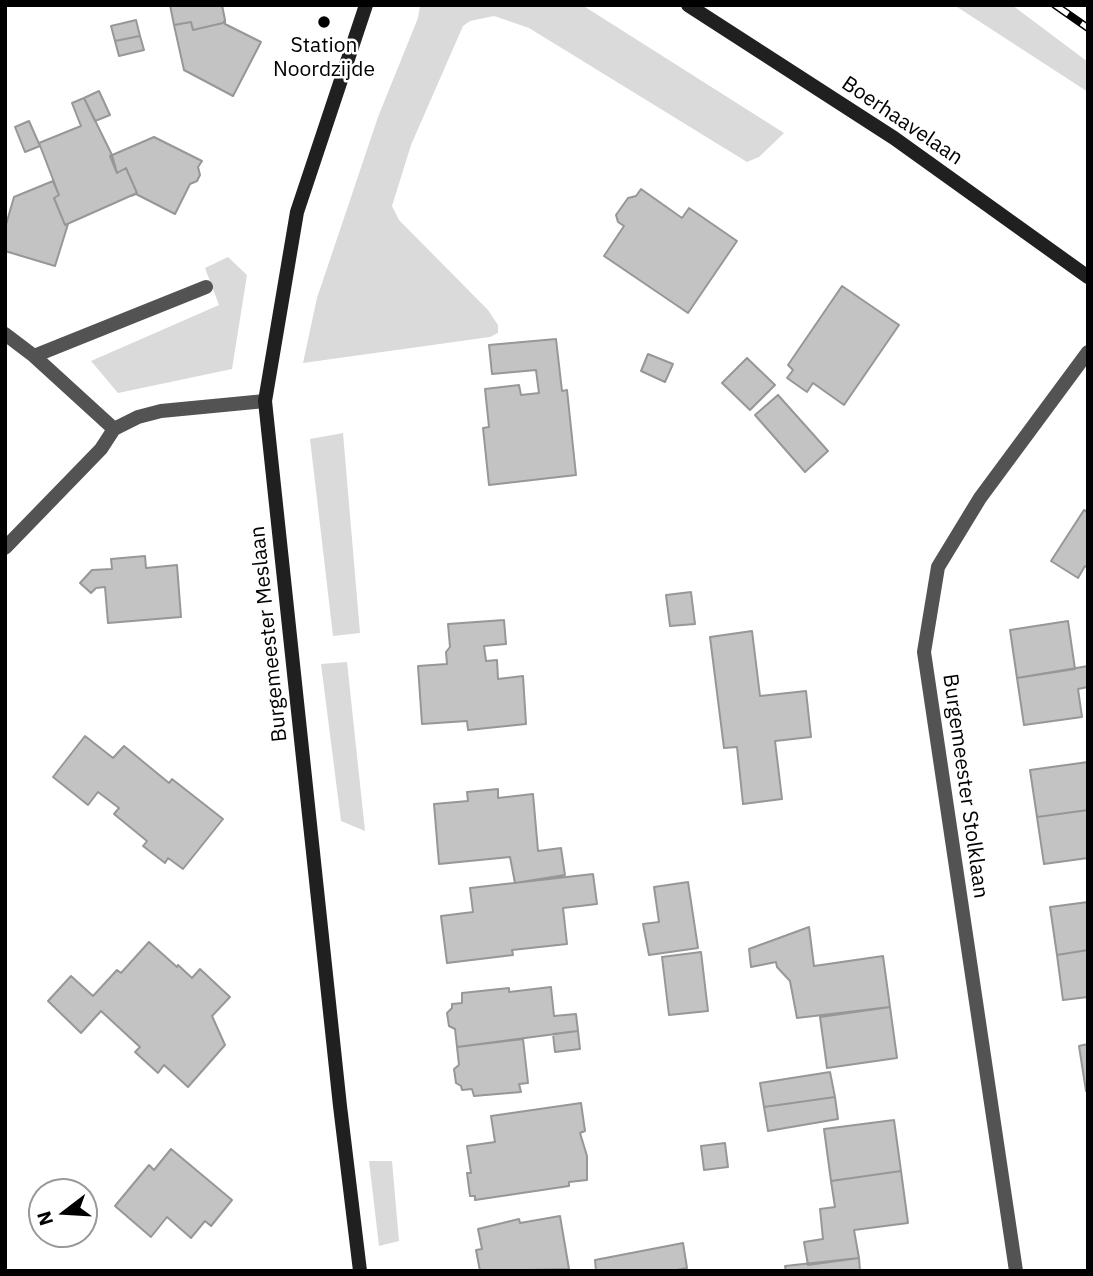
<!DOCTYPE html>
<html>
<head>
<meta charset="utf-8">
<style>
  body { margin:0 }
  #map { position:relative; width:1093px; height:1276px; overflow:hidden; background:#fff; font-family:"IBM Plex Sans",sans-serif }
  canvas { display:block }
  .frame { position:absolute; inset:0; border:7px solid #000; pointer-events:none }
  .north { position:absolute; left:28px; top:1178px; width:70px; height:70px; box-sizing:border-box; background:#fff; border:2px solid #999; border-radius:50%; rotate:253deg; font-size:19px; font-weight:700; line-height:28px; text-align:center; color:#000 }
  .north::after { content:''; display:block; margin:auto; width:24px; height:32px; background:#000; clip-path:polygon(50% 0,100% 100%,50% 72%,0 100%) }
</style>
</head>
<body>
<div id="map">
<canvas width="1093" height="1276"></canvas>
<div class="frame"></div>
<div class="north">N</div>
</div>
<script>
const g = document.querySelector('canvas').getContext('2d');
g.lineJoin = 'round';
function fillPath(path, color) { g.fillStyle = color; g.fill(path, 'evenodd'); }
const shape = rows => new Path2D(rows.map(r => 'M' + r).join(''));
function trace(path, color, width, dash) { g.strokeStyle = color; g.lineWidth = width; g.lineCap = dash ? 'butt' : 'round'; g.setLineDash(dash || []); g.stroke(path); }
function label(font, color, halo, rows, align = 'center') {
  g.font = font + ' "IBM Plex Sans",sans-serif'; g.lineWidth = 5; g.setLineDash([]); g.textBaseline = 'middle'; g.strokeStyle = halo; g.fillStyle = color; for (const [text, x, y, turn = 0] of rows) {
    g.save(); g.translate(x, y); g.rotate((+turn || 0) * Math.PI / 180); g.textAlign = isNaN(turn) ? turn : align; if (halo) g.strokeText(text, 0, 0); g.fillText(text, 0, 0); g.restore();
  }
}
fillPath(shape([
  [420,5,582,5,784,133,759,157,747,162,529,28,494,16,470,21,463,26,411,145,392,206,399,220,488,310,498,325,498,333,490,337,303,363,317,298,378,117,418,18],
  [954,5,1012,5,1088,62,1088,92],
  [228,257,247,275,232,369,118,393,91,361,219,305,205,268],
  [343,433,360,633,333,636,310,439],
  [347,662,365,831,341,821,321,664],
  [369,1161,392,1161,399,1241,379,1246]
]), '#dadada');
const building = shape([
  [170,5,222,5,225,20,223,23,193,30,191,22,174,25,170,5],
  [136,20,140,36,115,41,111,26,136,20],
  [225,20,225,24,261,42,233,96,184,70,174,25,191,22,193,30,223,23,225,20],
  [140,36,144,50,119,56,115,41,140,36],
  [99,91,110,115,95,121,84,98,99,91],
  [84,98,112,155,117,173,126,168,137,193,65,225,54,198,59,195,39,143,81,126,72,103,84,98],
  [29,121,40,146,25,152,15,127,29,121],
  [154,137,202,161,198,167,200,175,197,181,190,184,175,214,136,194,131,196,137,193,126,168,117,173,110,156,154,137],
  [53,181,59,195,54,198,65,225,68,224,55,266,5,251,5,228,14,197,53,181],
  [641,189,682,218,689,208,737,241,688,313,604,256,624,226,618,222,616,215,628,198,636,196,641,189],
  [842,286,899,325,844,405,813,383,807,392,787,378,793,370,788,365,842,286],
  [556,339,562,391,567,390,576,475,489,485,483,428,489,427,485,389,519,385,521,395,539,393,536,370,492,374,489,345,556,339],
  [648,354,673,364,665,382,641,371,648,354],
  [747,358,775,385,750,410,722,383,747,358],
  [778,395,828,451,805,472,755,415,778,395],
  [1084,510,1088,512,1088,568,1085,566,1078,578,1051,561,1084,510],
  [145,556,146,568,177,565,181,617,108,623,105,587,96,588,91,593,80,583,92,570,112,569,111,559,145,556],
  [691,592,695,624,670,626,666,595,691,592],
  [504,620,506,644,484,646,486,661,497,660,498,679,523,676,526,724,468,730,467,721,422,724,418,666,447,664,446,652,450,647,448,624,504,620],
  [1068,621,1075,669,1017,678,1010,630,1068,621],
  [752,631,760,696,806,691,811,737,775,741,782,799,743,804,737,747,724,748,710,637,752,631],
  [1088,666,1088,687,1078,689,1082,717,1024,725,1017,678,1088,666],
  [85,736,113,758,124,746,169,783,172,779,223,819,183,869,168,858,165,863,143,846,147,841,114,814,119,808,98,792,88,805,53,777,85,736],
  [1088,762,1088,810,1037,817,1030,770,1088,762],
  [498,789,498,798,533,794,538,851,561,848,565,875,515,883,510,857,439,864,434,804,468,801,467,792,498,789],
  [1088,810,1088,858,1044,864,1037,817,1088,810],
  [593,874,597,904,563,908,567,944,512,950,513,955,447,963,441,916,473,912,470,888,593,874],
  [688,882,698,948,649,955,643,924,659,922,654,887,688,882],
  [1088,902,1088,950,1057,955,1050,907,1088,902],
  [809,927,814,966,883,956,890,1007,797,1018,790,981,777,967,776,962,751,967,749,949,809,927],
  [149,942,177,967,178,965,192,978,200,969,230,997,212,1016,225,1045,188,1087,164,1065,158,1073,135,1052,140,1047,101,1011,81,1033,48,1001,71,976,93,996,117,970,121,973,149,942],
  [1088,950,1088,997,1063,1000,1057,955,1088,950],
  [701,952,708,1011,669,1015,662,957,701,952],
  [551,987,554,1016,576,1014,578,1031,457,1047,455,1029,449,1026,447,1013,452,1008,452,1004,462,1003,462,993,509,988,509,992,551,987],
  [890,1007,897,1058,827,1068,820,1017,890,1007],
  [578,1031,580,1049,555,1052,553,1034,578,1031],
  [523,1039,528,1083,519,1084,521,1092,474,1096,472,1089,462,1090,461,1086,456,1083,454,1069,459,1065,457,1047,523,1039],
  [1088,1044,1088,1091,1086,1091,1079,1046,1088,1044],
  [830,1072,835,1097,764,1107,760,1083,830,1072],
  [835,1097,838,1119,768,1131,764,1107,835,1097],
  [581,1103,585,1131,580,1133,587,1156,587,1180,569,1182,569,1186,475,1200,475,1196,470,1196,467,1173,471,1173,467,1146,495,1142,491,1116,581,1103],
  [894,1120,901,1171,831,1181,824,1129,894,1120],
  [725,1143,728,1167,704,1170,701,1146,725,1143],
  [171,1149,232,1200,211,1226,205,1221,191,1238,167,1217,151,1237,115,1206,149,1165,154,1170,171,1149],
  [901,1171,908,1223,854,1230,859,1258,808,1265,804,1242,823,1239,820,1209,835,1207,831,1181,901,1171],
  [560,1216,569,1269,480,1271,476,1250,482,1249,478,1229,519,1219,520,1223,560,1216],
  [683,1243,687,1268,672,1271,596,1271,595,1260,683,1243],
  [859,1258,860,1271,786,1271,785,1266,859,1258]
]);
fillPath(building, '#c3c3c3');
trace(building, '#979797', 2);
trace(shape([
  [5,334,34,356,114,429],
  [34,356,206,287],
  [5,548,101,449,114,429,138,417,161,411,265,401],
  [1016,1271,924,652,938,567,980,498,1088,352]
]), '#535353', 14);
trace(shape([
  [688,5,894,138,1088,277],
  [360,1271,340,1106,265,401,297,212,366,5]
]), '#202020', 14);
const rail = shape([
  [1055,5,1088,28]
]);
trace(rail, '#000', 8);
trace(rail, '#fff', 5, [16]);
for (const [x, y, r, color] of [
  [324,22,7,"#000"]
]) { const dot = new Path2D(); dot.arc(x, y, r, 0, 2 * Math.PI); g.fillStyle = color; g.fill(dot); trace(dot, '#fff', 2.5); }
label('21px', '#000', '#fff', [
  ["Station",324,46],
  ["Noordzijde",324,70]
]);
label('21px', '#000', '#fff', [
  ["Boerhaavelaan",902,121,34],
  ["Burgemeester Meslaan",269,634,-96],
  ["Burgemeester Stolklaan",965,786,82]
]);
</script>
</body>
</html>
